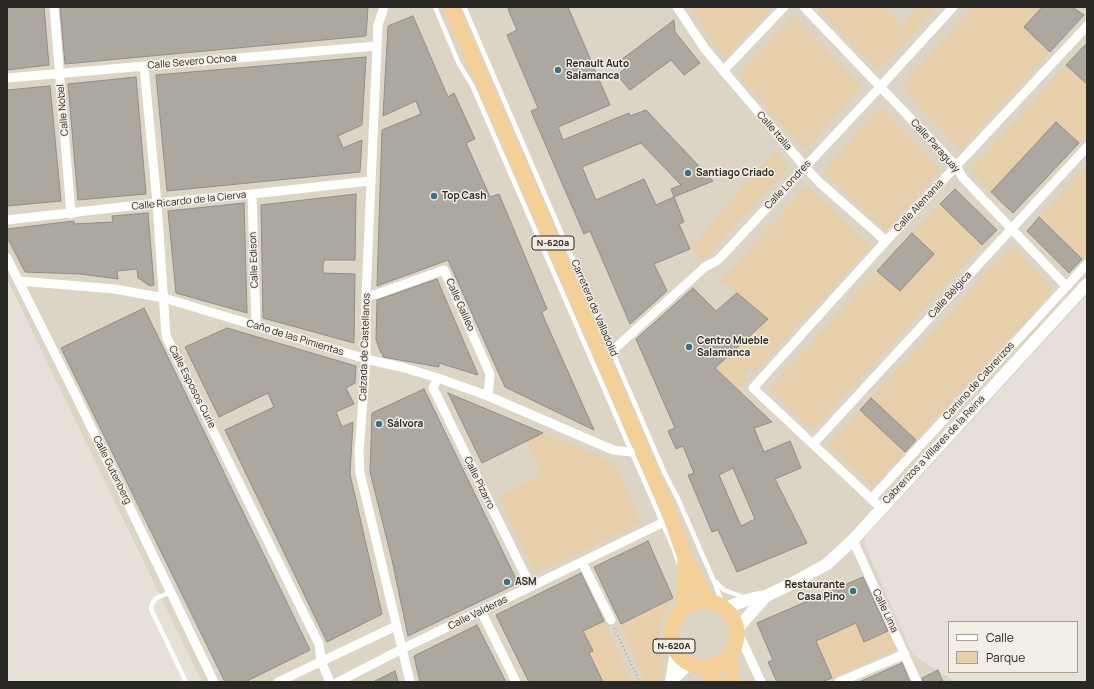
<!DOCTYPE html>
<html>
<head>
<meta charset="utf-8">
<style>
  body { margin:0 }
  #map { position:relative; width:1094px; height:689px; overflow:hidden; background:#e6e0d8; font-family:Manrope,sans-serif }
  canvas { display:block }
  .frame { position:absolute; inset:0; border:8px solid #2a2825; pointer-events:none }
  .legend { position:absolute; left:948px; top:621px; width:130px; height:52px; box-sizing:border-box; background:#f3eee5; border:1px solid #a39f98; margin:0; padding:5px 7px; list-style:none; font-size:12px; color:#2a2825 }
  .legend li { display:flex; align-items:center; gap:8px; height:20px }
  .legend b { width:20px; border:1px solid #a39f98 }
</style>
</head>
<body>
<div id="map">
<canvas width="1094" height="689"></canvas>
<div class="frame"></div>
<ul class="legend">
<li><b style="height:5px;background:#fff"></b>Calle</li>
<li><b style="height:11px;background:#e6cfaa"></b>Parque</li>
</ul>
</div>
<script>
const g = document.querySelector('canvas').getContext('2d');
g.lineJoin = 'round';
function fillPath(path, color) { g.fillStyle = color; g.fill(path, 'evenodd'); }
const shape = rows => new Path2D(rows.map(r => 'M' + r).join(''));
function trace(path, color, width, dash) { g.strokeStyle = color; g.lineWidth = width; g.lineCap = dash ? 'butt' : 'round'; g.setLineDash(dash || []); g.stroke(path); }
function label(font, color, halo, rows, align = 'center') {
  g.font = font + ' Manrope,sans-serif'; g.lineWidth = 3; g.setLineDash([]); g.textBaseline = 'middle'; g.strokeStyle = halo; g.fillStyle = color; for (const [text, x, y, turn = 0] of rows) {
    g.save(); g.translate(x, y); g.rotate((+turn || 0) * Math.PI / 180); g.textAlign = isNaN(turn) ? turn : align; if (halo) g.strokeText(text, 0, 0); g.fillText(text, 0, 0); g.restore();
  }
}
fillPath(shape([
  [7,7,1087,7,1087,295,865,537,865,546,913,655,956,682,202,682,7,279]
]), '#dcd4c5');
fillPath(shape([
  [691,7,772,7,725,58,714,44],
  [816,7,882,7,902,26,918,7,937,7,878,71],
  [973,7,1042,7,1024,27,1050,52,960,150,901,86],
  [794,15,862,87,804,151,739,74],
  [1066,65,1087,84,1087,134,1079,143,1056,122,991,192,970,170],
  [881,107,941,170,886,230,823,171],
  [775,151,789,167,702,261,692,248,731,200],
  [1087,165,1087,254,1082,259,1039,217],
  [807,186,871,246,755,372,751,368,744,376,748,380,739,390,715,368,768,319,721,280],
  [940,204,982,245,813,430,769,389,877,271,900,290,934,254,912,233],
  [1012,246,1054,290,916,440,871,398],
  [860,410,905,452,874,486,828,446],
  [543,433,615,463,641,523,536,573,498,496,542,475,527,441],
  [673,598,663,616,660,625,660,639,664,660,662,682,645,682,621,624],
  [604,621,631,682,608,682,607,680,603,682,589,653,593,651,583,631],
  [856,623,865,641,888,631,896,649,832,678,816,641]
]), '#e6cfaa');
const building = shape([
  [7,7,44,7,49,65,7,70,7,7],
  [60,7,368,7,366,36,65,64,60,7],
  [513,7,568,7,610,105,558,127,563,140,629,113,630,116,646,110,713,181,674,197,684,222,679,224,690,249,654,264,667,291,630,324,590,231,584,234,531,111,538,108,507,35,517,30,508,9,513,7],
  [641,143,681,185,671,189,674,197,656,205,644,179,596,200,582,167,641,143],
  [1042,7,1072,7,1084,15,1050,52,1024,27,1042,7],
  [413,16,448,97,454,93,475,139,466,143,490,197,499,194,547,309,542,312,544,318,594,430,505,387,448,260,377,286,382,130,421,114,416,101,383,116,388,26,413,16],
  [674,20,675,32,700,63,684,75,671,60,630,90,617,75,626,68,621,60,674,20],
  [1087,43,1087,84,1066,65,1087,43],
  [366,57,362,125,338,136,343,148,362,140,360,172,167,191,156,75,366,57],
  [136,77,146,194,78,200,68,84,136,77],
  [50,86,61,201,7,206,7,90,50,86],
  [1056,122,1079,143,1013,213,991,192,1056,122],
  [955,189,997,230,982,245,940,204,955,189],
  [356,194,355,260,324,260,323,266,323,273,355,274,354,343,263,318,261,205,356,194],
  [244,203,247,313,176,293,168,211,244,203],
  [148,213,154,285,150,286,138,278,137,269,117,271,118,279,80,274,25,272,7,237,7,229,74,221,74,224,113,222,112,216,148,213],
  [1039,217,1082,259,1069,273,1027,231,1039,217],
  [912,233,934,254,900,291,877,271,912,233],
  [437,279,478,375,439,363,439,367,383,357,383,353,381,353,376,340,377,300,437,279],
  [693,288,716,311,737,293,768,319,715,368,772,422,754,428,764,452,790,441,801,468,775,479,807,543,737,572,718,530,712,532,688,475,694,473,683,446,676,449,668,431,675,428,636,339,693,288],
  [733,468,755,519,741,526,719,475,733,468],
  [144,308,310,650,245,682,225,682,61,348,144,308],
  [227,328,356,366,355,383,346,388,354,404,336,412,342,427,353,422,350,474,382,614,327,642,225,430,274,407,268,393,219,417,185,347,227,328],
  [424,389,518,583,408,636,392,560,370,472,372,413,424,389],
  [448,393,503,416,543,433,482,463,448,393],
  [871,398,916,440,905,452,860,410,871,398],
  [648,541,673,598,621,624,594,567,648,541],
  [581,573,604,621,583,631,593,651,589,653,603,682,529,682,496,615,581,573],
  [863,577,888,631,864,642,856,623,816,641,832,678,822,682,777,682,768,662,773,660,757,623,863,577],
  [477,625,506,682,420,682,414,656,477,625],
  [902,663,910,682,859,682,902,663],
  [938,670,943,682,923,682,922,678,938,670],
  [395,671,398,682,373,682,395,671]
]);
fillPath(building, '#aca79f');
trace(building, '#928d85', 1);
trace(shape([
  [614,628,640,682]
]), '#a09b95', 1.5, [1, 3]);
trace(shape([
  [435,7,459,64,472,85,673,547,679,564],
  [464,7,665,474,678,499,713,579,724,608],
  [716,582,724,590,746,598],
  [171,592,156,598,152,604,151,609,186,682]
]), '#fff', 4.5);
trace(shape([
  [54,7,71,214],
  [384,7,378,25,377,46,366,296,366,359,359,453,360,473,410,682],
  [677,7,705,49,805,167,819,182,886,241],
  [804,7,956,166,963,178,1066,286],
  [144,66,157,203,166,336,319,644,321,661,330,682],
  [723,71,784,7],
  [7,78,377,46],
  [252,194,256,326],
  [7,220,157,203,252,194,370,181],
  [7,258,77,398,214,682],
  [19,281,115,289,164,298,366,359,405,368,438,378,488,396,613,450,631,452],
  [366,296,377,294,444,270,490,374,488,396],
  [612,351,705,267,718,260,880,87,953,7],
  [438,378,433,388,531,587],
  [813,444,1087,147],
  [872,498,1087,264],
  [881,508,753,388,886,241,1087,26],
  [853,540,917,682],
  [582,562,611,620],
  [481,611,516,682],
  [737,632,744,645,761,682],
  [278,682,396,626],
  [338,682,402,649,662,523],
  [839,682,905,654]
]), '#fff', 9);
trace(shape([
  [725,608,750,599,766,596,789,585,827,564,853,540,1087,284],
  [737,629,766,596],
  [671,681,689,664],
  [671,682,676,652]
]), '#fff', 12);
trace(shape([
  [451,7,669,512,685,558,708,601],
  '671 634a33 33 0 1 1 66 0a33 33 0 1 1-66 0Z',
  [683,608,685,559],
  [729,656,733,682],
  [705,668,716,682]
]), '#f2d098', 15);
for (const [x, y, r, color] of [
  [558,70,4,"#38718b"],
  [688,173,4,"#38718b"],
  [434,196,4,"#38718b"],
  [689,347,4,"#38718b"],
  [379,424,4,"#38718b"],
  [507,582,4,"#38718b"],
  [853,591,4,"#38718b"]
]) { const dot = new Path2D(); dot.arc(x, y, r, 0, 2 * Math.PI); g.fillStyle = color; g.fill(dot); trace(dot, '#f3eee5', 1.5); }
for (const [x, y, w] of [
  [553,243,42],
  [674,646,42]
]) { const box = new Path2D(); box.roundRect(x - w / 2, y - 7, w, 14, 3); g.fillStyle = '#f3eee5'; g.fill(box); trace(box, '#2a2825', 1); }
label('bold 9px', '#2a2825', null, [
  ["N-620a",553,243],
  ["N-620A",674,646]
]);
label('10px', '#2a2825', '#f3eee5', [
  ["Calle Severo Ochoa",192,62,-5],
  ["Calle Nobel",63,110,-95],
  ["Calle Italia",774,131,49],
  ["Calle Paraguay",935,146,48],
  ["Calle Londres",788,185,-47],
  ["Calle Ricardo de la Cierva",189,201,-6],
  ["Calle Alemania",919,206,-47],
  ["Calle Edison",254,260,-92],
  ["Calle Bélgica",950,295,-48],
  ["Calle Galileo",460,305,66],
  ["Carretera de Valladolid",594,308,67],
  ["Caño de las Pimientas",295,338,17],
  ["Calzada de Castellanos",365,347,-88],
  ["Camino de Cabrerizos",979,381,-48],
  ["Calle Esposos Curie",192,387,63],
  ["Cabrerizos a Villares de la Reina",934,450,-47],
  ["Calle Gutenberg",112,470,64],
  ["Calle Pizarro",479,483,64],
  ["Calle Lima",885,611,65],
  ["Calle Valderas",478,613,-26]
]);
label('bold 10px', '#2a2825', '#f3eee5', [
  ["Renault Auto",566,64],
  ["Salamanca",566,76],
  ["Santiago Criado",696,173],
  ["Top Cash",442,196],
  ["Centro Mueble",697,341],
  ["Salamanca",697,353],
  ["Sálvora",387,424],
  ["ASM",515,582],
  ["Restaurante",845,585,"right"],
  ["Casa Pino",845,597,"right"]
], 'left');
</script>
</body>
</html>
